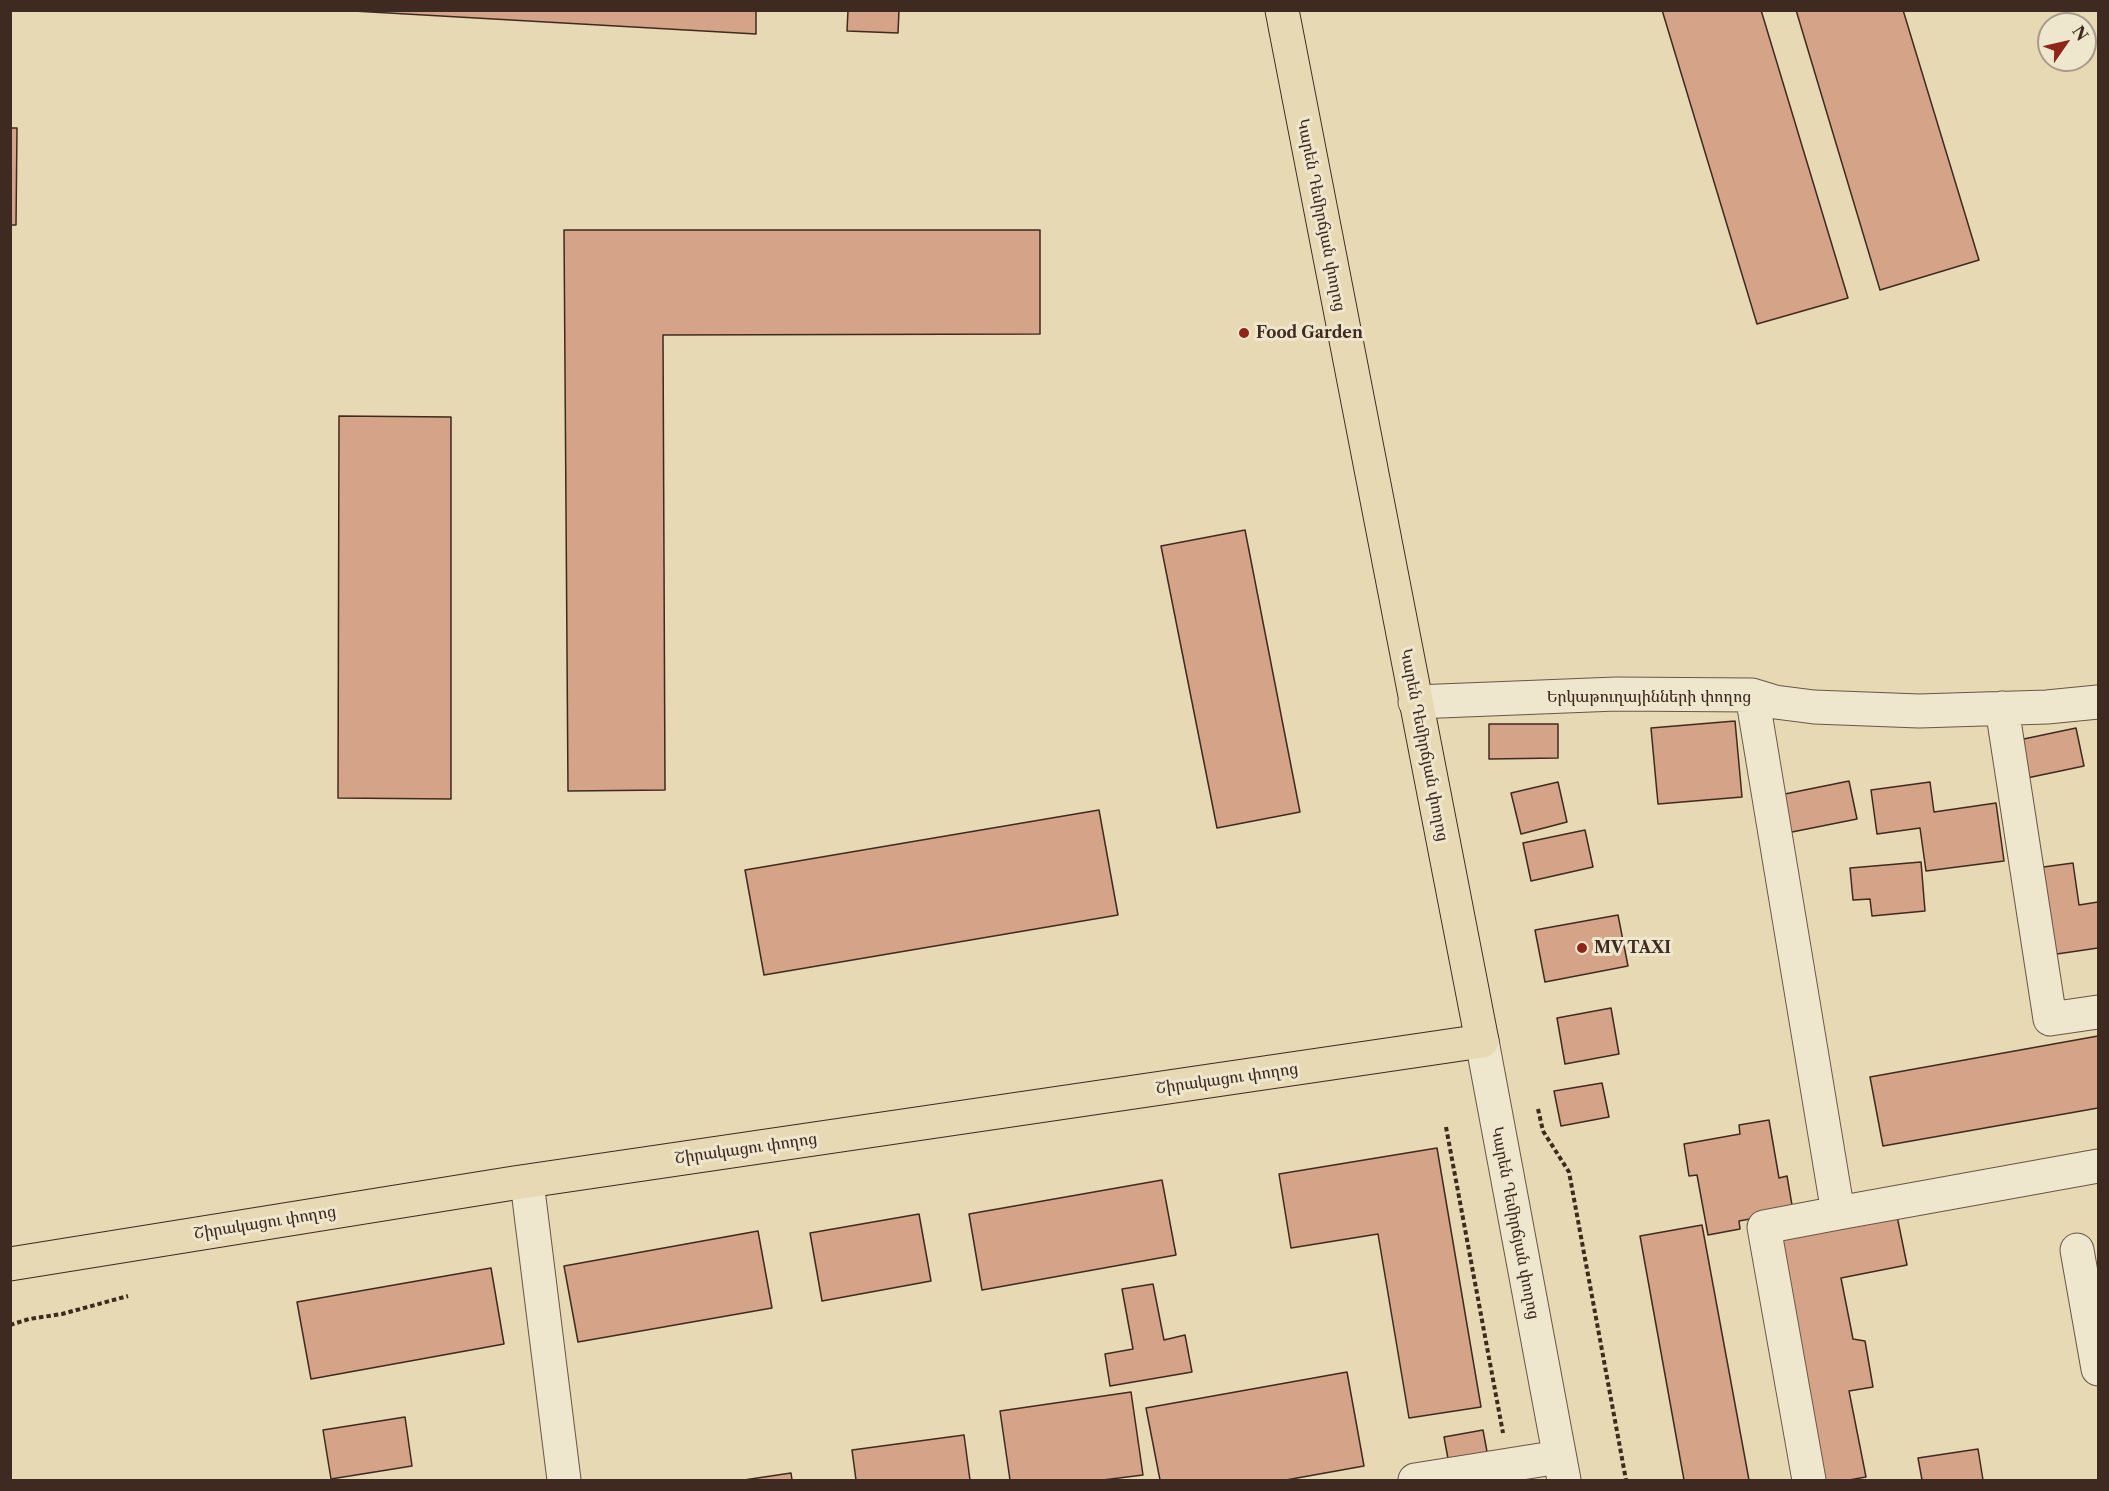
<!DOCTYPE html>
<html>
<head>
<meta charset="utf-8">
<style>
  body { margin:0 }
  #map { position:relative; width:2109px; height:1491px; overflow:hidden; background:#e6d9b3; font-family:"Libre Caslon Text",serif }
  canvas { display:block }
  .frame { position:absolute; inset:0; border:12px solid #3f2a21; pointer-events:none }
  .north { position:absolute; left:2037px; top:12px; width:60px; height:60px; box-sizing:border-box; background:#efe6ce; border:2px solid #a99b89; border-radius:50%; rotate:56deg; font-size:16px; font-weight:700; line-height:24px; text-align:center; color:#3f2a21 }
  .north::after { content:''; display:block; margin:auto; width:21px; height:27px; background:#8f2418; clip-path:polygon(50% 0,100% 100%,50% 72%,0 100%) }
</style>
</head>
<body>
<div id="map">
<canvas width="2109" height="1491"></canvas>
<div class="frame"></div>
<div class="north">N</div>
</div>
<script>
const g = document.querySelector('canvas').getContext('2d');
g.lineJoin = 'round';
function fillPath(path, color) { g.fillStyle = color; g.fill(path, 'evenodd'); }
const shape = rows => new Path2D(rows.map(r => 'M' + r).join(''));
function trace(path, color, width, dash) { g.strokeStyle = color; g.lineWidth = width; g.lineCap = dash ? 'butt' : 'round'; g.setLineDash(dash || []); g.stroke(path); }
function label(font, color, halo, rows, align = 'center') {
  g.font = font + ' "Libre Caslon Text","Noto Serif Armenian",serif'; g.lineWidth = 6; g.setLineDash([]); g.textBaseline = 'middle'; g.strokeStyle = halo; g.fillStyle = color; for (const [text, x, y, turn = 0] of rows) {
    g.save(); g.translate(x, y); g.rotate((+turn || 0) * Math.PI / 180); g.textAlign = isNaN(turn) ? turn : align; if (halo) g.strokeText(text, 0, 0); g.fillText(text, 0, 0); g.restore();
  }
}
const building = shape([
  [336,10,756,10,756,34,336,10],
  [848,10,899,10,898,33,847,31,848,10],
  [1662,10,1761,10,1848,298,1757,324,1662,10],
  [1796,10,1903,10,1979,260,1880,290,1796,10],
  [10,128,17,128,16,225,10,225,10,128],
  [564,230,1040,230,1040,334,663,335,665,790,568,791,564,230],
  [339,416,451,417,451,799,338,798,339,416],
  [1245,530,1300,812,1217,828,1161,546,1245,530],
  [1735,721,1742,797,1658,804,1651,728,1735,721],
  [1489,724,1558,724,1558,758,1489,759,1489,724],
  [2076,728,2084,766,2027,778,2019,740,2076,728],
  [1849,781,1857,819,1787,833,1780,795,1849,781],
  [1558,782,1567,822,1521,834,1511,793,1558,782],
  [1930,782,1934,812,1996,803,2004,861,1926,871,1920,828,1877,834,1871,790,1930,782],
  [1099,810,1118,915,764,975,745,870,1099,810],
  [1585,830,1593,867,1531,881,1523,843,1585,830],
  [1921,862,1925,911,1872,916,1870,899,1853,900,1850,868,1921,862],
  [2073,863,2079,905,2098,902,2098,948,2050,955,2036,868,2073,863],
  [1618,915,1628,966,1545,982,1535,930,1618,915],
  [1611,1008,1619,1054,1565,1064,1557,1018,1611,1008],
  [2098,1036,2098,1108,1883,1146,1870,1077,2098,1036],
  [1602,1083,1609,1117,1561,1126,1554,1091,1602,1083],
  [1769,1120,1779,1178,1787,1176,1793,1211,1739,1221,1740,1229,1708,1235,1697,1175,1689,1176,1684,1144,1740,1134,1739,1125,1769,1120],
  [1437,1148,1481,1407,1409,1418,1378,1234,1291,1248,1279,1174,1437,1148],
  [1162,1180,1176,1255,982,1290,969,1214,1162,1180],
  [919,1214,931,1281,822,1301,810,1233,919,1214],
  [1897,1216,1907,1265,1841,1278,1853,1339,1865,1341,1873,1387,1849,1391,1866,1477,1849,1480,1824,1480,1779,1238,1897,1216],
  [1702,1225,1749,1480,1684,1480,1640,1236,1702,1225],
  [758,1231,772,1308,578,1342,564,1266,758,1231],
  [491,1268,504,1344,311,1379,297,1302,491,1268],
  [1153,1284,1164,1340,1185,1335,1192,1372,1110,1386,1105,1354,1133,1349,1122,1289,1153,1284],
  [1347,1372,1364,1466,1286,1480,1160,1480,1146,1408,1347,1372],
  [1131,1392,1143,1475,1103,1480,1010,1480,1000,1411,1131,1392],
  [405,1417,412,1466,331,1479,323,1430,405,1417],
  [1483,1430,1488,1457,1449,1464,1444,1437,1483,1430],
  [964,1435,970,1480,856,1480,852,1450,964,1435],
  [1978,1449,1983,1480,1922,1480,1918,1458,1978,1449],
  [791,1473,792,1480,744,1480,791,1473]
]);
fillPath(building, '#d5a387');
trace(building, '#3f2a21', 1.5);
const minor = shape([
  [1752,695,1838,1213,1764,1227,1809,1480],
  [1415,702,1616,694,1752,695,1775,702,1814,707,1919,711,2047,707,2098,702],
  [2002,708,2050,1019,2098,1012],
  [1482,1041,1564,1480],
  [527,1182,564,1480],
  [1838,1213,2098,1166],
  [2077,1250,2098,1369],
  [1415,1480,1559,1457]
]);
const major = shape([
  [10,1264,514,1183,1482,1041,1282,10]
]);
trace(minor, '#695646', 35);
trace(major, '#3f2a21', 35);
trace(shape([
  [1538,1109,1543,1131,1569,1172,1626,1480],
  [1446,1127,1503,1433],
  [10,1325,29,1319,62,1314,128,1296]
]), '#3f2a21', 4, [4.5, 3]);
trace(minor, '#efe6ce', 33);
trace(major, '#e6d9b3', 33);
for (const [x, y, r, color] of [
  [1244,333,6,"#8f2418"],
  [1582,948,6,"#8f2418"]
]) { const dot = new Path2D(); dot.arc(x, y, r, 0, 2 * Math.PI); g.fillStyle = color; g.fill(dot); trace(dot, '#efe6ce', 2); }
label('16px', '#3f2a21', '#efe6ce', [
  ["Կարեն Դեմիրճյան փողոց",1321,215,79],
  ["Երկաթուղայինների փողոց",1649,697],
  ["Կարեն Դեմիրճյան փողոց",1424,745,79],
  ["Շիրակացու փողոց",1227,1079,-8],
  ["Շիրակացու փողոց",746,1149,-8],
  ["Շիրակացու փողոց",265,1223,-9],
  ["Կարեն Դեմիրճյան փողոց",1515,1223,79]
]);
label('bold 16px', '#3f2a21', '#efe6ce', [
  ["Food Garden",1256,333],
  ["MV TAXI",1594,948]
], 'left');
</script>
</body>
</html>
